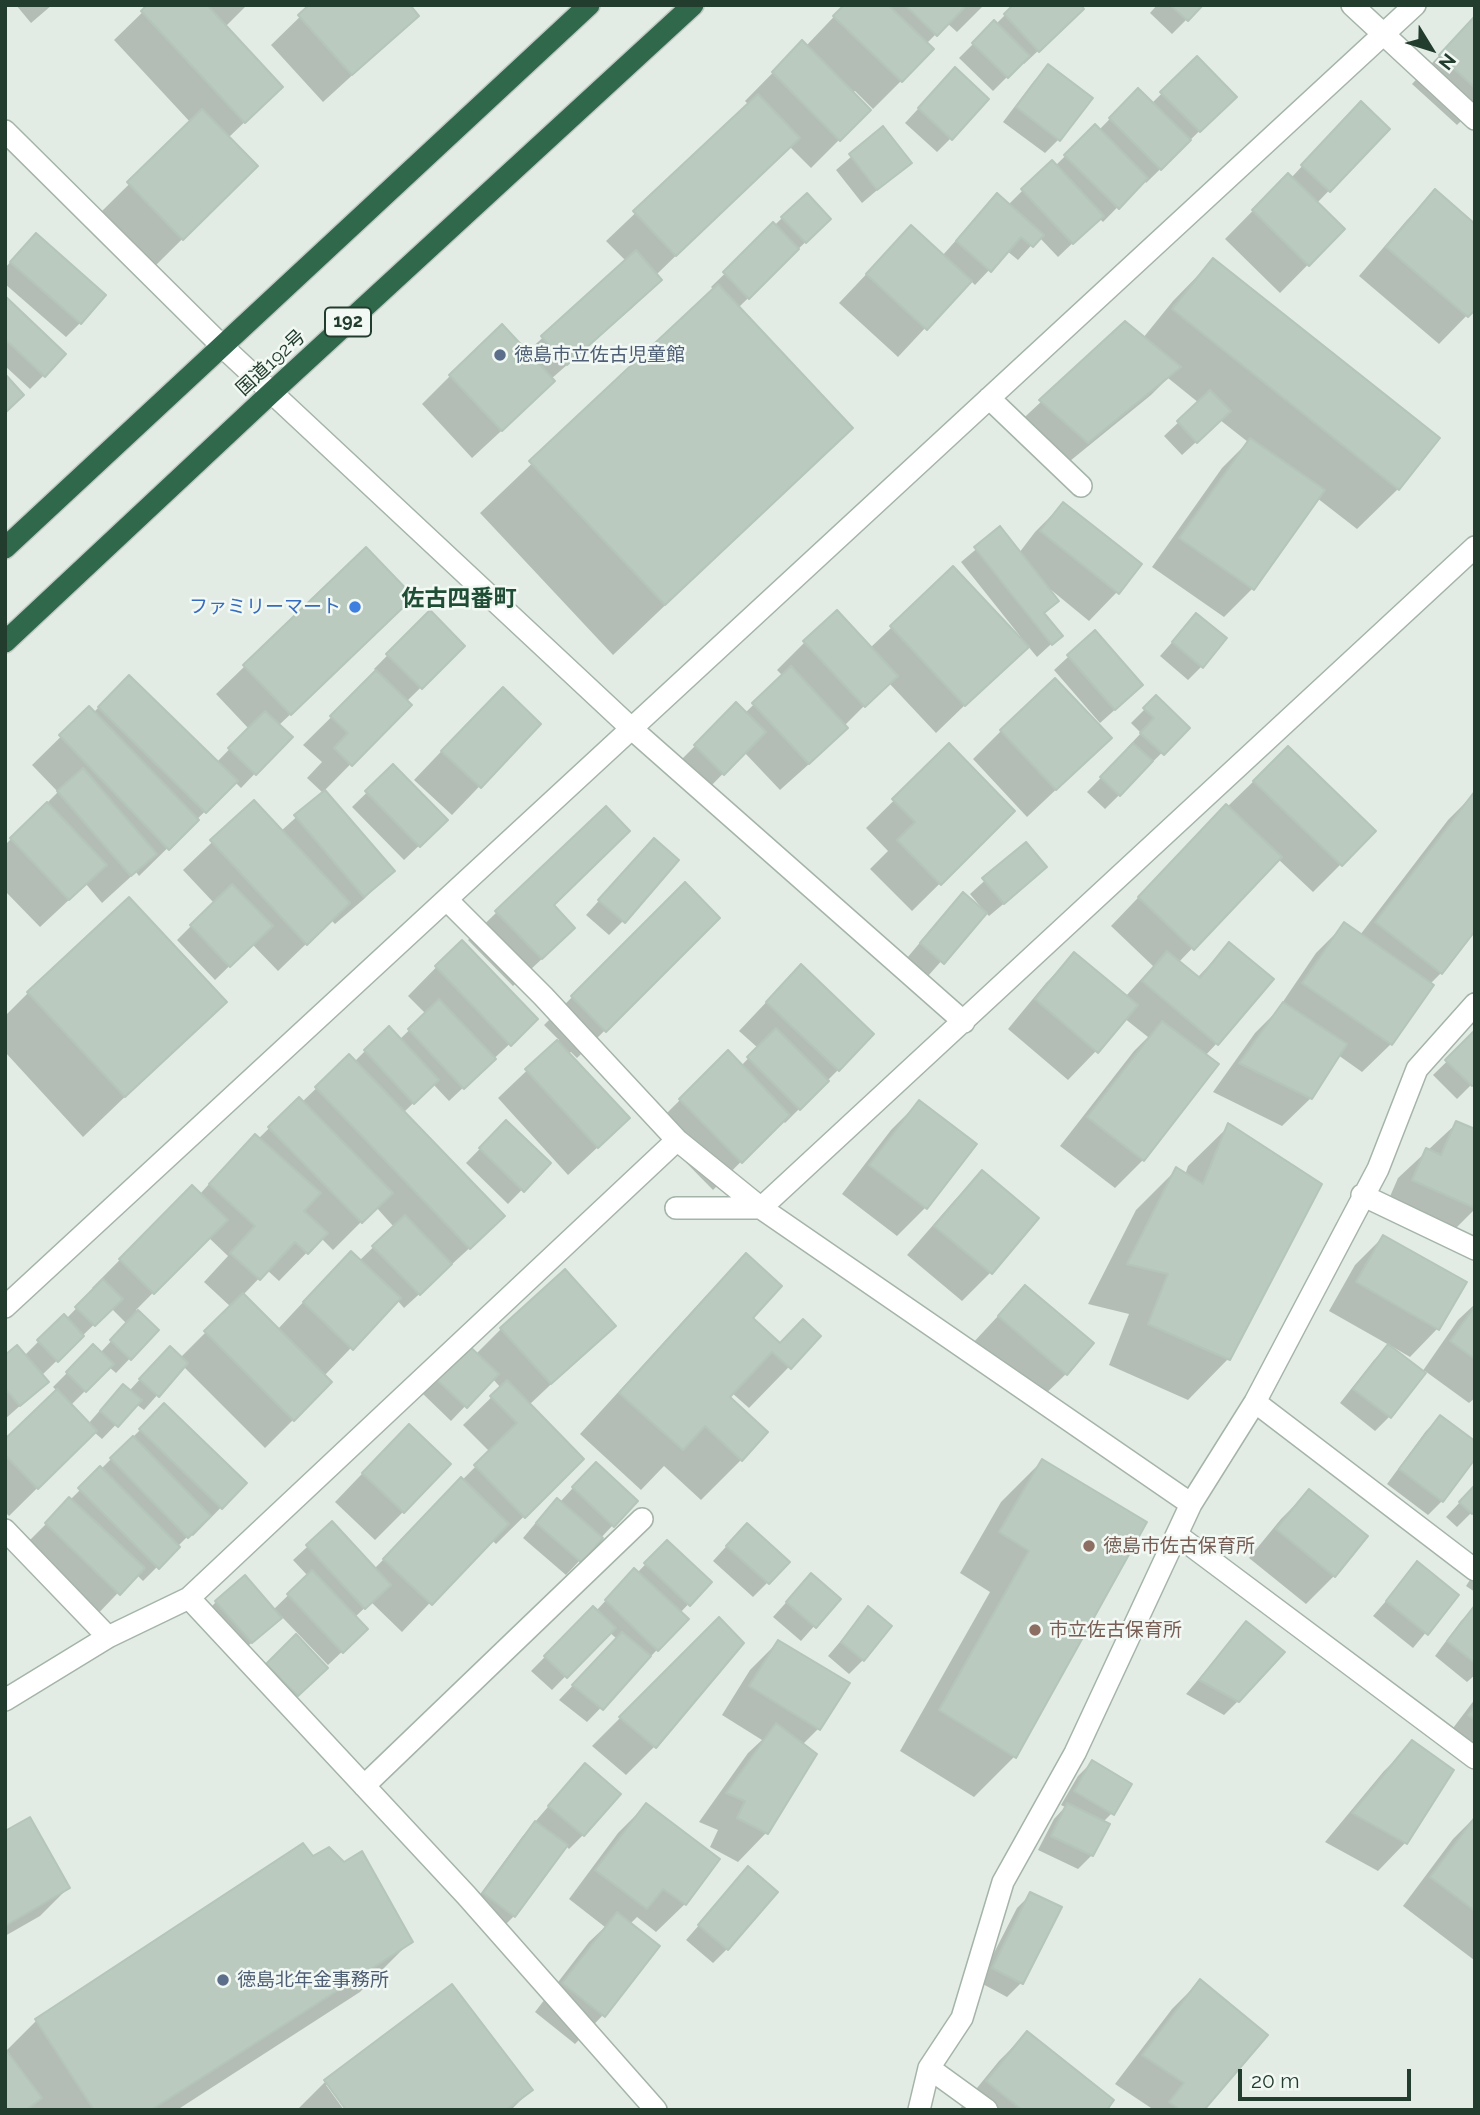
<!DOCTYPE html>
<html>
<head>
<meta charset="utf-8">
<style>
  body { margin:0 }
  #map { position:relative; width:1480px; height:2115px; overflow:hidden; background:#e2ece4; font-family:Raleway,sans-serif }
  canvas { display:block }
  .frame { position:absolute; inset:0; border:7px solid #223d2d; pointer-events:none }
  .north { position:absolute; left:1396px; top:14px; width:70px; height:70px; -webkit-text-stroke:5px #f2f8f4; paint-order:stroke; rotate:128deg; font-size:19px; font-weight:700; line-height:28px; text-align:center; color:#223d2d }
  .north::after { content:''; display:block; margin:auto; width:24px; height:32px; background:#223d2d; clip-path:polygon(50% 0,100% 100%,50% 72%,0 100%) }
  .scale { position:absolute; left:1238px; top:2069px; width:173px; height:32px; box-sizing:border-box; border:4px solid #223d2d; border-top:0; padding-left:9px; font-size:21px; line-height:24px; white-space:nowrap; color:#223d2d; -webkit-text-stroke:5px #f2f8f4; paint-order:stroke }
</style>
</head>
<body>
<div id="map">
<canvas width="1480" height="2115"></canvas>
<div class="frame"></div>
<div class="north">N</div>
<div class="scale">20 m</div>
</div>
<script>
const g = document.querySelector('canvas').getContext('2d');
g.lineJoin = 'round';
function fillPath(path, color) { g.fillStyle = color; g.fill(path, 'evenodd'); }
const shape = rows => new Path2D(rows.map(r => 'M' + r).join(''));
function trace(path, color, width, dash) { g.strokeStyle = color; g.lineWidth = width; g.lineCap = dash ? 'butt' : 'round'; g.setLineDash(dash || []); g.stroke(path); }
function label(font, color, halo, rows, align = 'center') {
  g.font = font + ' Raleway,"Noto Sans JP",sans-serif'; g.lineWidth = 5; g.setLineDash([]); g.textBaseline = 'middle'; g.strokeStyle = halo; g.fillStyle = color; for (const [text, x, y, turn = 0] of rows) {
    g.save(); g.translate(x, y); g.rotate((+turn || 0) * Math.PI / 180); g.textAlign = isNaN(turn) ? turn : align; if (halo) g.strokeText(text, 0, 0); g.fillText(text, 0, 0); g.restore();
  }
}
fillPath(shape([
  [16,5,52,5,31,23],
  [150,5,247,5,225,27,252,115,228,138,256,166,154,267,101,212,191,123,114,40],
  [312,5,417,16,323,102,271,45],
  [845,5,984,5,957,32,947,23,926,44,901,81,873,109,855,91,852,93,869,110,811,168,789,146,656,275,660,280,632,308,551,379,525,409,472,458,422,404,450,376,526,353,626,261,606,241,749,105,745,101,802,43,806,46],
  [1015,5,1068,23,1024,64,1022,62,993,91,959,58,994,23,996,24],
  [1157,5,1201,5,1172,34,1150,13],
  [1475,18,1475,107,1457,125,1412,84],
  [1197,59,1221,110,1146,183,1144,180,1103,222,1099,218,1058,257,1039,237,1018,260,1007,251,975,285,970,280,898,357,839,303,911,227,942,256,983,210,1008,205,1023,190,1055,166,1095,127,1099,130,1138,90,1151,104],
  [1048,67,1059,139,1045,153,1003,122,1034,81],
  [941,84,951,138,937,152,905,123],
  [1347,118,1388,129,1317,203,1343,229,1280,293,1225,239,1288,175,1291,178],
  [883,129,909,163,862,203,836,170],
  [1435,192,1475,307,1439,344,1359,276,1407,220],
  [782,218,829,219,738,308,851,428,613,655,480,513,714,290,711,287],
  [22,249,80,323,66,337,5,284,5,268],
  [1213,260,1398,489,1357,529,1317,498,1252,589,1224,617,1152,567,1222,468,1248,442,1220,420,1182,455,1164,436,1199,403,1168,378,1151,395,1059,470,1012,429,1125,323,1143,338,1173,301],
  [5,298,44,375,30,389,5,366],
  [1063,504,1117,592,1089,621,1050,589,1057,601,1043,615,1060,636,1037,657,1027,645,936,733,888,682,844,726,846,728,818,756,780,790,744,752,709,788,681,760,736,705,745,713,783,676,777,670,805,642,870,648,953,569,1017,637,1020,636,961,562,1000,529,1019,553,1035,532],
  [366,549,384,626,278,726,290,737,241,788,235,782,139,876,136,872,102,903,86,884,40,927,5,891,5,845,58,792,32,765,89,709,93,713,129,677,216,763,249,729,216,694],
  [430,612,463,646,406,702,409,705,324,791,392,871,364,899,335,924,331,920,278,971,252,944,215,980,177,940,214,903,183,870,254,802,281,831,323,793,307,778,322,762,303,745,377,672,374,669],
  [1196,615,1202,666,1188,680,1160,656],
  [1094,633,1127,699,1100,723,1054,670],
  [1156,698,1187,728,1105,809,1087,792,1129,749,1127,748,1141,733,1131,723],
  [474,717,539,724,452,815,414,780],
  [1001,731,1081,766,1027,817,973,759],
  [949,746,1013,811,912,911,870,869,888,851,866,828],
  [1288,748,1341,864,1313,892,1278,859,1178,963,1197,978,1229,944,1217,1043,1205,1056,1143,1160,1115,1188,1060,1146,1134,1051,1148,1037,1124,1018,1096,1051,1068,1080,1008,1029,1046,983,1074,955,1125,997,1153,966,1111,926,1198,835],
  [393,767,446,820,404,860,352,807],
  [1475,793,1441,973,1430,984,1391,1044,1362,1072,1338,1055,1311,1098,1282,1126,1213,1092,1255,1033,1276,1012,1316,953,1344,925,1360,935,1448,820],
  [1025,844,1045,867,1031,881,989,916,985,912,928,976,907,958,949,908,978,907,980,906,970,894],
  [640,855,623,921,609,935,586,915],
  [685,885,718,918,577,1058,571,1052,568,1054,599,1146,568,1175,498,1098,559,1040,544,1025],
  [552,905,545,956,513,986,468,940,497,912],
  [461,942,536,1019,449,1101,433,1084,403,1113,474,1244,404,1308,397,1300,324,1376,293,1420,265,1448,183,1366,144,1410,136,1404,102,1439,94,1432,9,1516,5,1512,5,1442,57,1391,53,1387,93,1347,100,1353,127,1324,111,1308,41,1376,47,1382,5,1419,5,1358,24,1356,64,1316,66,1319,94,1290,92,1288,192,1187,200,1194,227,1164,258,1139,299,1099,302,1102,349,1057,354,1062,365,1051,399,1040,426,1014,408,996],
  [376,1207,394,1227,359,1261,323,1281,277,1330,243,1295,267,1270,279,1281,321,1238,333,1250],
  [208,1237,228,1256,204,1282,231,1307,180,1358,156,1362,129,1391,109,1400,88,1424,70,1406,109,1367,116,1373,157,1330,136,1310],
  [28,993,224,1002,83,1137,5,1052,5,1016],
  [773,995,838,1070,785,1123,782,1120,713,1190,652,1128,728,1052,741,1066,758,1048,739,1031],
  [1475,1034,1475,1081,1457,1099,1433,1075],
  [919,1102,974,1144,925,1208,897,1236,842,1194,891,1130],
  [506,1122,548,1163,508,1204,466,1163],
  [1457,1123,1475,1131,1475,1209,1448,1236,1385,1208,1398,1178],
  [1229,1126,1228,1359,1188,1400,1109,1365,1129,1314,1088,1304,1136,1210,1176,1170,1185,1175,1188,1166],
  [982,1173,1037,1218,990,1273,962,1301,907,1255,954,1201],
  [1383,1237,1438,1328,1410,1357,1393,1347,1392,1349,1422,1372,1458,1320,1475,1304,1475,1398,1469,1403,1425,1371,1389,1417,1375,1431,1340,1403,1374,1360,1389,1345,1329,1311,1355,1265],
  [746,1256,750,1318,779,1345,819,1336,749,1408,732,1393,727,1397,741,1460,701,1500,664,1466,641,1490,580,1434,706,1296],
  [1025,1287,1091,1343,1066,1374,1037,1402,971,1345],
  [614,1325,529,1405,582,1459,496,1544,491,1539,402,1632,371,1602,355,1617,366,1629,328,1665,281,1616,237,1656,202,1616,216,1602,273,1610,308,1576,293,1560,332,1524,374,1569,490,1452,463,1425,501,1388,492,1378,451,1421,422,1393,453,1360,476,1354,501,1329],
  [164,1406,245,1483,193,1536,190,1534,143,1581,136,1574,91,1621,18,1552],
  [1440,1417,1473,1441,1475,1438,1475,1462,1472,1460,1442,1501,1428,1515,1387,1484,1426,1431],
  [381,1454,403,1512,375,1540,335,1502],
  [1042,1461,1015,1756,974,1797,900,1751,990,1592,960,1573,1001,1502],
  [582,1478,613,1525,566,1575,523,1538,543,1514,557,1500,560,1502],
  [1475,1486,1475,1509,1457,1527,1446,1517],
  [1309,1491,1334,1576,1306,1604,1249,1558,1281,1519],
  [733,1539,788,1562,753,1597,713,1561],
  [667,1542,709,1582,680,1613,687,1619,587,1722,559,1700,617,1639,609,1632,552,1690,531,1671,593,1608,596,1611,620,1585,637,1573],
  [1418,1564,1457,1595,1413,1648,1373,1616],
  [1475,1572,1475,1592,1466,1586],
  [811,1575,838,1599,801,1641,773,1617],
  [1475,1607,1475,1675,1467,1682,1435,1656,1461,1621],
  [868,1609,863,1660,849,1674,828,1656],
  [719,1619,741,1643,654,1747,626,1775,592,1746],
  [1246,1623,1238,1701,1224,1715,1186,1694],
  [296,1637,325,1668,283,1709,253,1679],
  [778,1642,847,1684,818,1729,802,1745,815,1755,766,1833,738,1862,710,1847,718,1830,699,1822,748,1753,762,1740,722,1715,750,1670],
  [1475,1699,1475,1770,1441,1744],
  [1413,1743,1406,1842,1378,1871,1325,1842,1384,1771],
  [1092,1762,1112,1813,1103,1822,1092,1855,1078,1869,1038,1850,1054,1819,1065,1807,1061,1805,1078,1776],
  [572,1779,583,1835,569,1849,565,1845,514,1916,500,1930,470,1908,522,1837],
  [646,1805,685,1904,656,1932,637,1917,630,1924,603,2015,575,2044,535,2012,589,1942,605,1927,569,1899,618,1833],
  [1475,1817,1475,1958,1474,1960,1403,1906,1453,1839],
  [5,1833,68,1888,40,1916,5,1936],
  [302,1846,313,1859,411,1941,360,1992,177,2110,5,2110,5,2052,36,2021],
  [748,1869,727,1949,713,1963,686,1940],
  [1031,1894,1021,1983,1007,1997,979,1982,1017,1908],
  [1200,1981,1201,2110,1154,2110,1115,2084,1172,2009],
  [452,1987,531,2090,511,2110,348,2110,330,2085,326,2085,344,2110,297,2110,325,2082],
  [1027,2033,1105,2110,959,2110,999,2061]
]), '#0003');
const building = shape([
  [147,5,207,5,283,87,245,123,141,11,147,5],
  [309,5,410,5,419,16,352,75,298,15,309,5],
  [844,5,888,5,934,49,902,82,833,16,844,5],
  [905,5,961,5,964,8,937,36,905,5],
  [1013,5,1081,5,1084,9,1039,52,1004,14,1013,5],
  [1170,5,1203,5,1188,21,1170,5],
  [1475,16,1475,88,1439,55,1475,16],
  [994,20,1030,56,1008,78,972,43,994,20],
  [802,40,871,110,840,141,772,72,802,40],
  [1197,56,1237,97,1200,132,1160,92,1197,56],
  [1048,64,1093,98,1060,141,1016,107,1048,64],
  [955,67,989,99,952,140,918,108,955,67],
  [1138,88,1191,140,1161,170,1109,118,1138,88],
  [758,94,800,138,676,256,633,211,758,94],
  [1361,101,1390,129,1330,192,1301,165,1361,101],
  [202,109,258,166,183,240,127,182,202,109],
  [1095,124,1148,178,1119,209,1064,155,1095,124],
  [883,126,912,163,877,190,849,154,883,126],
  [1052,160,1104,216,1073,244,1021,189,1052,160],
  [1288,173,1345,229,1309,266,1252,210,1288,173],
  [1435,189,1475,224,1475,310,1468,317,1386,247,1435,189],
  [807,193,831,219,806,243,781,217,807,193],
  [997,193,1044,235,1033,247,1021,237,991,272,956,241,997,193],
  [773,222,799,249,749,299,723,272,773,222],
  [911,225,972,281,927,330,866,274,911,225],
  [36,233,106,295,81,324,10,262,36,233],
  [636,250,662,280,567,365,541,336,636,250],
  [1213,258,1440,438,1399,490,1172,309,1213,258],
  [718,284,853,428,665,605,529,461,718,284],
  [5,296,66,354,45,377,5,339,5,296],
  [1125,321,1181,367,1088,443,1039,400,1125,321],
  [502,324,555,381,502,431,449,375,502,324],
  [5,374,24,395,5,413,5,374],
  [1210,390,1231,411,1197,443,1177,421,1210,390],
  [1250,438,1325,490,1254,590,1179,538,1250,438],
  [1063,502,1142,564,1119,594,1040,531,1063,502],
  [1000,526,1059,601,1044,613,1063,636,1052,645,974,547,1000,526],
  [366,547,414,597,291,715,243,665,366,547],
  [953,566,1029,647,965,706,890,626,953,566],
  [430,610,465,646,422,689,386,654,430,610],
  [837,610,898,676,865,707,803,641,837,610],
  [1196,613,1227,638,1203,668,1172,642,1196,613],
  [1095,630,1143,685,1115,710,1067,655,1095,630],
  [791,666,848,728,809,764,752,703,791,666],
  [376,670,412,705,352,766,334,748,348,733,330,716,376,670],
  [129,675,238,781,206,813,98,707,129,675],
  [1055,678,1112,738,1056,790,1000,730,1055,678],
  [503,687,541,724,481,788,441,751,503,687],
  [1156,695,1190,728,1164,755,1140,733,1154,718,1143,708,1156,695],
  [736,702,766,732,724,775,694,745,736,702],
  [89,706,199,820,169,850,59,735,89,706],
  [265,711,293,737,256,775,228,748,265,711],
  [949,743,1015,811,941,885,897,840,915,822,892,799,949,743],
  [1133,743,1153,761,1120,796,1100,777,1133,743],
  [1288,746,1376,831,1342,866,1253,781,1288,746],
  [393,764,448,820,420,847,365,791,393,764],
  [83,768,157,854,131,876,57,791,83,768],
  [325,790,395,871,364,897,294,815,325,790],
  [1475,791,1475,931,1442,974,1375,922,1475,791],
  [254,800,350,903,307,945,210,840,254,800],
  [47,802,107,865,69,900,10,838,47,802],
  [1226,804,1282,857,1194,950,1138,897,1226,804],
  [606,806,630,831,554,905,575,928,542,959,495,911,606,806],
  [654,838,679,860,625,923,598,900,654,838],
  [1026,842,1047,867,1004,904,982,878,1026,842],
  [685,882,720,918,606,1032,571,996,685,882],
  [232,884,273,926,230,967,190,925,232,884],
  [963,892,987,913,944,964,920,943,963,892],
  [129,897,227,1002,125,1097,27,992,129,897],
  [1344,922,1434,985,1392,1045,1302,983,1344,922],
  [462,940,538,1019,511,1046,435,966,462,940],
  [1229,942,1274,979,1218,1045,1142,981,1167,951,1200,978,1229,942],
  [1074,952,1138,1005,1098,1053,1035,999,1074,952],
  [801,964,874,1034,839,1071,766,1002,801,964],
  [439,999,496,1059,464,1089,408,1029,439,999],
  [1283,1002,1347,1044,1312,1099,1239,1063,1283,1002],
  [1162,1021,1219,1064,1144,1161,1087,1117,1162,1021],
  [389,1026,439,1080,414,1104,364,1050,389,1026],
  [776,1028,829,1081,800,1110,747,1057,776,1028],
  [1474,1031,1475,1084,1472,1086,1445,1060,1474,1031],
  [557,1040,630,1118,598,1148,525,1069,557,1040],
  [728,1050,790,1115,742,1163,679,1099,728,1050],
  [349,1054,505,1216,470,1249,315,1087,349,1054],
  [299,1097,393,1193,362,1223,268,1127,299,1097],
  [919,1100,977,1144,927,1209,869,1165,919,1100],
  [506,1120,551,1163,524,1192,479,1148,506,1120],
  [1456,1121,1475,1129,1475,1208,1412,1180,1426,1148,1441,1155,1456,1121],
  [1228,1123,1322,1184,1230,1360,1148,1324,1168,1274,1127,1264,1176,1167,1203,1184,1228,1123],
  [255,1134,321,1193,304,1211,328,1233,308,1254,295,1242,260,1280,230,1253,255,1226,209,1184,255,1134],
  [982,1170,1039,1218,992,1274,934,1226,982,1170],
  [192,1185,228,1220,154,1294,119,1259,192,1185],
  [405,1215,452,1264,420,1295,372,1246,405,1215],
  [1383,1235,1467,1282,1439,1330,1356,1282,1383,1235],
  [351,1251,401,1298,353,1350,303,1302,351,1251],
  [746,1253,782,1286,753,1318,780,1343,803,1319,821,1336,791,1369,772,1352,730,1397,768,1432,742,1461,705,1426,683,1450,619,1393,746,1253],
  [565,1269,616,1326,551,1384,500,1328,565,1269],
  [103,1279,123,1299,95,1326,75,1307,103,1279],
  [1025,1285,1094,1343,1067,1375,998,1316,1025,1285],
  [243,1293,332,1382,294,1421,204,1331,243,1293],
  [1475,1306,1475,1359,1450,1341,1475,1306],
  [138,1310,159,1330,131,1360,110,1340,138,1310],
  [64,1314,84,1336,58,1362,37,1340,64,1314],
  [93,1344,114,1364,86,1392,66,1372,93,1344],
  [467,1344,499,1374,467,1408,435,1378,467,1344],
  [1388,1344,1426,1373,1391,1418,1353,1389,1388,1344],
  [17,1345,49,1382,20,1406,5,1388,5,1355,17,1345],
  [170,1346,188,1363,159,1397,139,1379,170,1346],
  [507,1380,584,1459,525,1518,474,1465,517,1423,490,1396,507,1380],
  [123,1384,142,1400,118,1427,100,1411,123,1384],
  [57,1389,97,1431,38,1489,5,1455,5,1439,57,1389],
  [164,1403,247,1483,222,1509,139,1429,164,1403],
  [1440,1415,1475,1441,1475,1459,1443,1502,1399,1469,1440,1415],
  [409,1424,451,1464,404,1513,362,1473,409,1424],
  [133,1436,211,1516,188,1538,110,1458,133,1436],
  [1042,1459,1147,1522,1016,1758,939,1710,1029,1551,999,1532,1042,1459],
  [596,1462,638,1501,614,1527,572,1487,596,1462],
  [100,1466,180,1547,159,1569,78,1488,100,1466],
  [461,1477,509,1524,432,1605,383,1559,461,1477],
  [1475,1485,1475,1512,1472,1514,1459,1502,1475,1485],
  [1309,1489,1368,1536,1335,1577,1276,1529,1309,1489],
  [69,1497,145,1568,120,1595,45,1523,69,1497],
  [557,1498,603,1538,582,1563,536,1523,557,1498],
  [332,1521,391,1585,365,1609,306,1545,332,1521],
  [747,1523,790,1562,769,1584,726,1546,747,1523],
  [667,1540,712,1582,690,1606,644,1563,667,1540],
  [1417,1561,1459,1595,1428,1635,1386,1601,1417,1561],
  [634,1568,689,1619,658,1651,605,1600,634,1568],
  [312,1570,368,1629,343,1653,287,1594,312,1570],
  [811,1573,841,1599,816,1628,786,1602,811,1573],
  [245,1575,282,1618,252,1643,215,1601,245,1575],
  [1475,1605,1475,1663,1447,1641,1475,1605],
  [593,1606,616,1628,567,1678,544,1656,593,1606],
  [868,1606,892,1626,864,1661,841,1642,868,1606],
  [719,1617,744,1643,656,1748,619,1717,719,1617],
  [1246,1621,1285,1652,1239,1702,1199,1680,1246,1621],
  [622,1632,651,1656,603,1710,572,1685,622,1632],
  [296,1634,328,1668,298,1696,266,1664,296,1634],
  [778,1640,850,1683,820,1730,749,1686,778,1640],
  [1475,1706,1475,1720,1468,1715,1475,1706],
  [776,1723,817,1754,768,1834,737,1818,745,1801,726,1793,776,1723],
  [1412,1740,1454,1770,1407,1844,1352,1813,1412,1740],
  [1092,1760,1132,1784,1114,1815,1074,1791,1092,1760],
  [585,1763,621,1794,584,1836,548,1806,585,1763],
  [646,1803,720,1859,686,1905,663,1889,647,1909,595,1870,646,1803],
  [1067,1803,1110,1824,1093,1856,1051,1836,1067,1803],
  [30,1817,70,1888,5,1926,5,1831,30,1817],
  [1475,1817,1475,1911,1430,1877,1475,1817],
  [535,1821,568,1845,515,1917,483,1893,535,1821],
  [303,1843,313,1856,329,1847,344,1862,362,1851,413,1942,151,2110,94,2110,35,2019,303,1843],
  [748,1866,778,1892,728,1950,698,1925,748,1866],
  [1030,1892,1062,1907,1023,1984,992,1968,1030,1892],
  [617,1912,660,1946,605,2017,562,1983,617,1912],
  [1200,1979,1268,2035,1204,2110,1180,2110,1169,2102,1184,2083,1142,2055,1200,1979],
  [452,1984,533,2090,506,2110,346,2110,324,2080,452,1984],
  [1027,2031,1114,2100,1107,2110,1022,2110,986,2081,1027,2031],
  [6,2050,42,2098,26,2110,5,2110,6,2050]
]);
fillPath(building, '#bacabf');
trace(building, '#b4c5b9', 2);
const minor = shape([
  [1352,5,1475,119],
  [5,131,223,347,632,729,964,1022],
  [989,398,1081,486],
  [447,900,543,996,677,1140],
  [1362,1195,1475,1249],
  [676,1208,761,1208,1475,547],
  [5,1307,1415,5],
  [1255,1402,1475,1570],
  [5,1530,108,1637],
  [1177,1535,1475,1758],
  [189,1598,466,1895,656,2110],
  [5,1700,108,1637,189,1598,677,1140,761,1208,1191,1504],
  [364,1786,642,1519],
  [929,2068,987,2110],
  [919,2110,929,2068,962,2018,1003,1882,1075,1753,1191,1504,1255,1402,1378,1169,1417,1069,1475,1004]
]);
const highway = shape([
  [5,548,589,5],
  [5,642,271,393,693,5]
]);
trace(minor, '#a5b4a9', 24);
trace(highway, '#c1c9c4', 24);
trace(minor, '#fff', 21);
trace(highway, '#2f684b', 21);
for (const [x, y, r, color] of [
  [500,355,7,"#5c6f8a"],
  [355,607,7,"#3f7fe0"],
  [1089,1546,7,"#8d6e63"],
  [1035,1630,7,"#8d6e63"],
  [223,1980,7,"#5c6f8a"]
]) { const dot = new Path2D(); dot.arc(x, y, r, 0, 2 * Math.PI); g.fillStyle = color; g.fill(dot); trace(dot, '#f2f8f4', 2.5); }
for (const [x, y, w] of [
  [348,322,46]
]) { const box = new Path2D(); box.roundRect(x - w / 2, y - 14.5, w, 29, 5); g.fillStyle = '#f2f8f4'; g.fill(box); trace(box, '#223d2d', 2); }
label('bold 18px', '#223d2d', null, [
  ["192",348,322]
]);
label('19px', '#4e5e75', '#f2f8f4', [
  ["徳島市立佐古児童館",514,355],
  ["徳島北年金事務所",237,1980]
], 'left');
label('19px', '#223d2d', '#f2f8f4', [
  ["国道192号",271,363,-43]
]);
label('19px', '#366cbe', '#f2f8f4', [
  ["ファミリーマート",341,607]
], 'right');
label('19px', '#785e54', '#f2f8f4', [
  ["徳島市佐古保育所",1103,1546],
  ["市立佐古保育所",1049,1630]
], 'left');
label('bold 23px', '#1f4e34', '#f2f8f4', [
  ["佐古四番町",459,599]
]);
</script>
</body>
</html>
